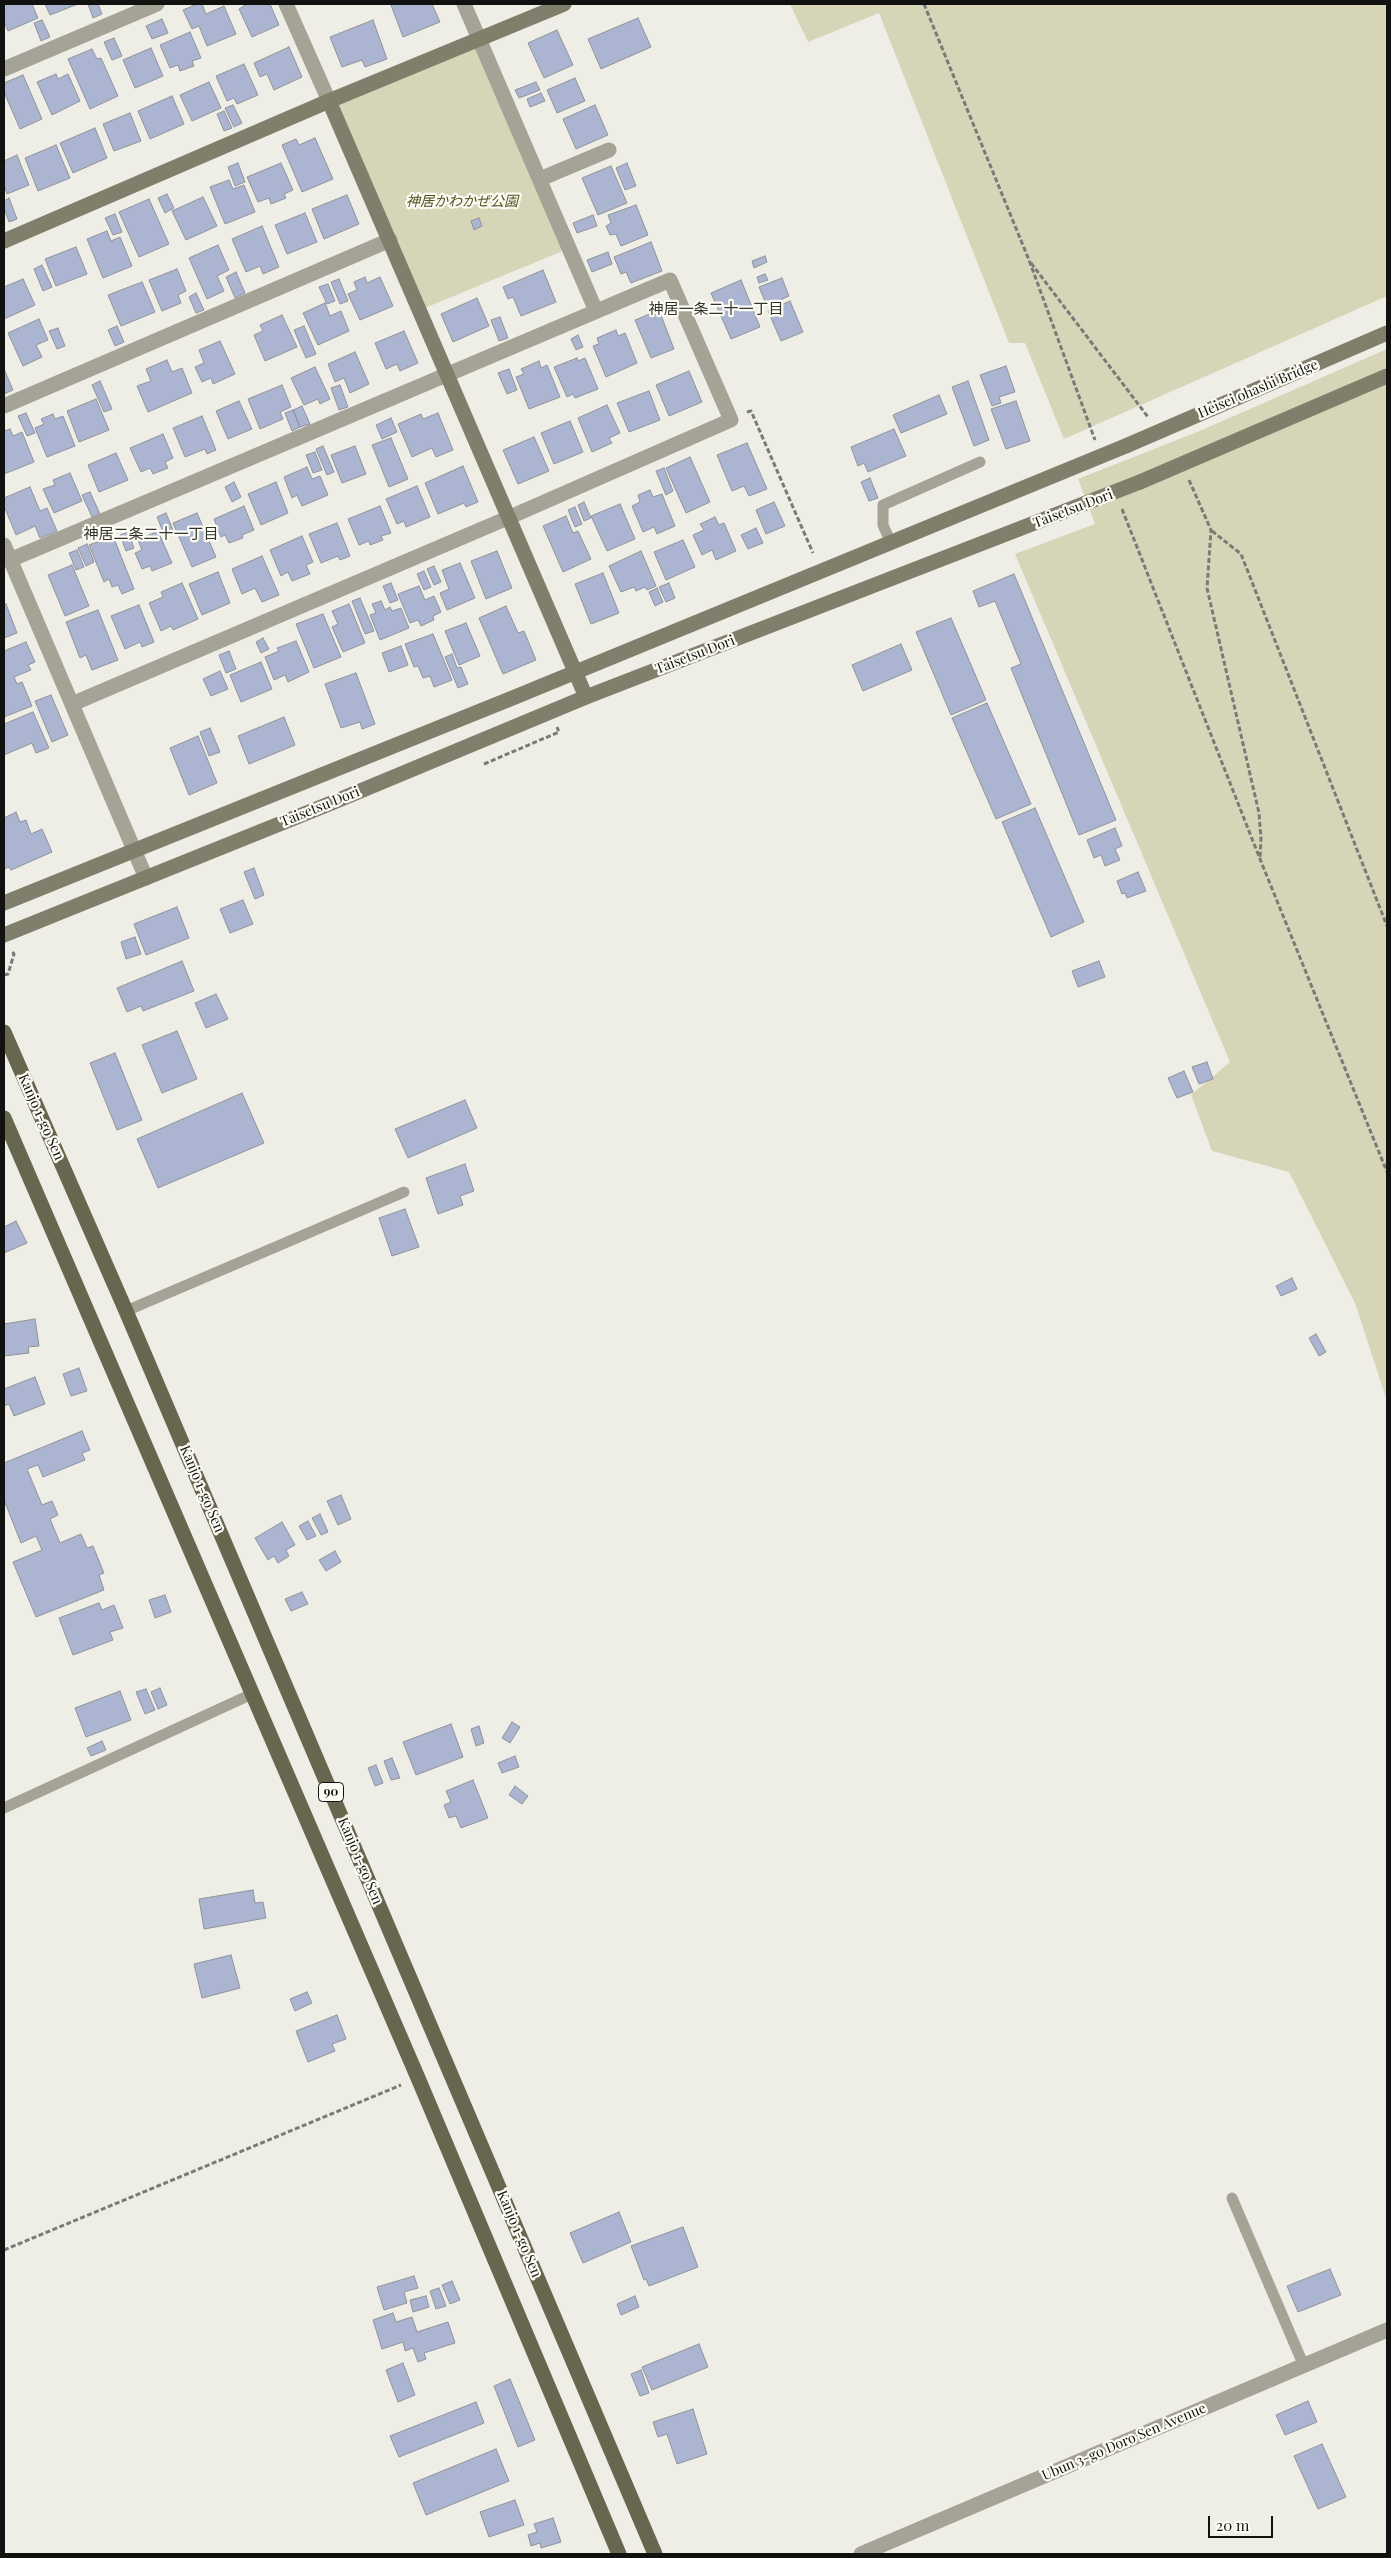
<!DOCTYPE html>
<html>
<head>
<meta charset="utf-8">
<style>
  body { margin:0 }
  #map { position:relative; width:1391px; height:2558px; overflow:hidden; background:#eeeee7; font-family:"Playfair Display",serif }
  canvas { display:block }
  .frame { position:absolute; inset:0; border:5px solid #11110f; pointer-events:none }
  .scale { position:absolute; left:1208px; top:2516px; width:65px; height:22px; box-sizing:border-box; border:2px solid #11110f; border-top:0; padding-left:6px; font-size:15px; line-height:18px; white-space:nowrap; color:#11110f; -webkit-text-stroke:4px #fcfbf4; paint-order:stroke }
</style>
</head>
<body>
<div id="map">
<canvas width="1391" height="2558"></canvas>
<div class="frame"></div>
<div class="scale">20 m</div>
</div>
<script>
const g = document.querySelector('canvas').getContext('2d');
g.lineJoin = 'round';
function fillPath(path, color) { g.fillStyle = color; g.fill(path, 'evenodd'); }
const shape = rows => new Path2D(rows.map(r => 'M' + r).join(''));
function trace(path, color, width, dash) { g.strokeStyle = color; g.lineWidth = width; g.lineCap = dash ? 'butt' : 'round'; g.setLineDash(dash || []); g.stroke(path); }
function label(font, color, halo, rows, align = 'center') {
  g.font = font + ' "Playfair Display","Noto Sans JP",serif'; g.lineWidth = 4.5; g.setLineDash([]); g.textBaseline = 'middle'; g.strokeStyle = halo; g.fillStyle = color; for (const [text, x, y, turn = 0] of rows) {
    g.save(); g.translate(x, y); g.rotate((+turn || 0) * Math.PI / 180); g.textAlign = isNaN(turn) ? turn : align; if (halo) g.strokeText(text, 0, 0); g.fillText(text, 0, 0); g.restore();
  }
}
fillPath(shape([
  [790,4,1387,4,1387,296,1064,439,1025,343,1009,343,879,13,808,42],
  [479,41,570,248,420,310,329,101],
  [1387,349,1387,1401,1355,1303,1289,1172,1212,1151,1191,1095,1230,1062,1015,554,1095,524,1078,479,1202,430]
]), '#d7d5b7');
const building = shape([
  [4,4,32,4,38,18,8,31,4,21,4,4],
  [45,4,78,4,50,15,45,4],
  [88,4,98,4,102,14,93,18,88,4],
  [197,4,202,4,206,14,224,6,236,34,207,46,199,26,192,29,183,10,197,4],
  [247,4,270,4,279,25,252,37,239,9,247,4],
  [395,4,432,4,440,22,403,37,391,5,395,4],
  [638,18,651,47,601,69,588,39,638,18],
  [162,19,168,33,152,39,146,26,162,19],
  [42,20,50,37,41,41,34,23,42,20],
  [373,20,387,59,365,67,362,60,342,67,330,37,373,20],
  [557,30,573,65,544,78,528,43,557,30],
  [190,32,201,58,192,61,194,66,180,71,178,65,170,68,160,45,190,32],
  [114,38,122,56,112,60,104,42,114,38],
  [289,47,302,77,274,90,267,74,260,77,254,63,289,47],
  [151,48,163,76,135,88,123,60,151,48],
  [92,49,97,59,101,58,118,96,90,109,68,59,92,49],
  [244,64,258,95,237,104,234,98,227,101,216,76,244,64],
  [56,74,58,79,68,74,80,101,52,115,37,82,56,74],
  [23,75,42,119,20,129,4,92,4,83,23,75],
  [575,78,585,101,557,113,547,90,575,78],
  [209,82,221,108,192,121,180,95,209,82],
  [536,82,540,90,519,98,515,90,536,82],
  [541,93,545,101,530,107,527,99,541,93],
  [172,96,184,124,150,139,138,111,172,96],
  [233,105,242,123,234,127,225,108,233,105],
  [595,105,608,135,576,149,563,119,595,105],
  [224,111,232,128,224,131,217,114,224,111],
  [130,113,141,141,114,151,103,124,130,113],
  [95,128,107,158,73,173,60,143,95,128],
  [315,138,333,179,302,192,282,145,296,139,299,145,315,138],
  [56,145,70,178,38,191,25,158,56,145],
  [17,155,29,185,7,194,4,185,4,161,17,155],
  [238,163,245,182,235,186,228,167,238,163],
  [281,163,293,190,284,194,286,198,271,204,269,198,258,202,247,177,281,163],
  [627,163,636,186,625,190,616,168,627,163],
  [611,166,627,203,598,215,582,178,611,166],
  [229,180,233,189,244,185,255,212,225,224,210,187,229,180],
  [167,194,174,208,165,213,158,198,167,194],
  [347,195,359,224,324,239,312,209,347,195],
  [203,197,217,226,186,240,172,211,203,197],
  [9,198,17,219,9,222,4,208,4,201,9,198],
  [149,199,169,244,139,257,119,212,149,199],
  [636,205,648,235,621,246,616,234,610,235,606,226,611,223,608,215,636,205],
  [305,213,317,242,287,254,275,225,305,213],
  [115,214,122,232,113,235,105,218,115,214],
  [593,215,597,226,577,233,573,223,593,215],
  [479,218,482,226,474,230,471,221,479,218],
  [262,226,279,267,263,274,260,266,246,272,232,239,262,226],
  [107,231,111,241,120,237,132,266,103,278,87,239,107,231],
  [651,242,662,271,631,283,626,272,621,274,614,257,651,242],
  [218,245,229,270,217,276,224,291,207,299,189,258,218,245],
  [76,247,87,274,56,286,45,259,76,247],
  [608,252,612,264,592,272,587,260,608,252],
  [765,256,767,262,754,268,752,261,765,256],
  [42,265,52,287,43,291,34,269,42,265],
  [177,269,186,291,178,295,181,303,162,311,149,280,177,269],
  [543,270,556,302,521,316,513,297,508,299,503,287,543,270],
  [236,272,245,293,235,298,226,277,236,272],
  [765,274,768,280,759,283,757,277,765,274],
  [365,277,367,283,380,277,393,306,360,320,348,294,357,290,354,282,365,277],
  [782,278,789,296,767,306,759,287,782,278],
  [23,279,35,305,4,319,4,287,23,279],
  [339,279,348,301,340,304,331,282,339,279],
  [741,280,760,327,731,339,711,293,741,280],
  [142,282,155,312,121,326,108,295,142,282],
  [328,284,335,301,327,304,319,287,328,284],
  [196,293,204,310,196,313,189,297,196,293],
  [477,298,489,326,453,342,441,314,477,298],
  [790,301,803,332,781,341,768,311,790,301],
  [325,303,330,316,341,311,349,331,318,345,303,313,325,303],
  [659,310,674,349,651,358,635,320,659,310],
  [282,315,297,347,265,361,254,335,263,331,260,325,282,315],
  [500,317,508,338,499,341,491,320,500,317],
  [39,319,48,340,36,345,42,357,23,366,8,333,39,319],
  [117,326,124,342,115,346,108,330,117,326],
  [304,326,316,354,306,358,294,330,304,326],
  [58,328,65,346,57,349,49,331,58,328],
  [616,330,618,336,625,333,637,363,606,377,593,346,599,344,597,338,616,330],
  [404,331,418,363,400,371,397,364,386,369,375,343,404,331],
  [578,335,583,347,576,350,571,339,578,335],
  [220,341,235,374,213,384,211,378,202,382,195,367,204,363,199,350,220,341],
  [355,352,369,384,350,393,344,378,335,382,328,364,355,352],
  [577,358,578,361,585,358,598,389,575,398,573,394,567,397,554,367,577,358],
  [167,360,172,372,182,368,192,393,148,412,137,386,151,381,146,369,167,360],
  [539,361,541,368,547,365,560,397,529,409,516,377,524,374,521,369,539,361],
  [1006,366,1015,392,999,397,1001,403,992,406,980,375,1006,366],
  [315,367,330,399,320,404,318,399,304,405,291,378,315,367],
  [4,369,13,390,4,394,4,369],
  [509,369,517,390,507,394,498,373,509,369],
  [689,371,702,402,669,416,656,385,689,371],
  [100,381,112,409,104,412,92,385,100,381],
  [968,381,989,440,974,446,952,387,968,381],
  [282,385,291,407,280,412,283,419,260,429,248,399,282,385],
  [340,385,348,407,339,410,331,388,340,385],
  [649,391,660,420,629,432,617,403,649,391],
  [939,395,947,414,901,433,893,415,939,395],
  [96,399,109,430,79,442,67,411,96,399],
  [239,401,252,429,228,439,216,411,239,401],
  [1016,401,1030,441,1006,449,991,409,1016,401],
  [607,405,620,433,609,438,612,443,592,452,578,418,607,405],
  [302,406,310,424,300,427,293,410,302,406],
  [293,410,300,427,292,431,285,413,293,410],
  [26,413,35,433,27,436,18,416,26,413],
  [438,413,453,450,436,457,432,448,412,457,398,424,421,414,423,419,438,413],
  [53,414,55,419,63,416,75,446,47,457,35,428,44,424,41,419,53,414],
  [202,416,216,450,207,454,205,449,185,457,173,428,202,416],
  [391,418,397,432,382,439,376,425,391,418],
  [570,421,583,452,554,464,541,433,570,421],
  [10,429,13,436,22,432,34,462,4,474,4,431,10,429],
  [894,429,906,456,868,472,864,463,858,466,851,447,894,429],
  [163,434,173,458,165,462,168,468,153,474,150,468,141,472,130,448,163,434],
  [534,437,549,471,518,484,503,450,534,437],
  [391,438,408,479,389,487,372,445,391,438],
  [747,443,767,489,749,496,744,486,732,491,717,455,747,443],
  [323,446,334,472,327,475,316,449,323,446],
  [355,446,366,474,342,483,331,455,355,446],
  [315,452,322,470,313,473,306,455,315,452],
  [116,453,128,480,99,492,88,465,116,453],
  [690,457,710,502,686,513,666,468,690,457],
  [463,466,478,502,466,507,464,503,438,514,425,483,463,466],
  [307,467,312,479,320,476,328,495,302,506,297,495,292,498,284,477,307,467],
  [664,468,673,491,666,495,656,471,664,468],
  [70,473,82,501,54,513,43,489,55,485,53,480,70,473],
  [870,478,878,498,869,501,861,482,870,478],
  [234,482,241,497,232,502,225,487,234,482],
  [276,482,288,513,261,525,248,494,276,482],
  [417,486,430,517,406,527,404,521,397,524,386,499,417,486],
  [30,487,40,511,47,508,57,531,40,538,35,526,16,535,4,506,4,498,30,487],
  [650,490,653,497,662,494,675,526,657,534,654,527,643,532,632,506,640,502,638,495,650,490],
  [90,492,100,514,92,517,82,495,90,492],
  [584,502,591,518,584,521,578,505,584,502],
  [774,502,785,526,766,534,756,510,774,502],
  [620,504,635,539,607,551,591,516,620,504],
  [244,506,254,530,242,535,243,538,229,543,225,535,221,537,214,519,244,506],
  [380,506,391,533,381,536,383,540,370,545,369,541,359,545,348,519,380,506],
  [575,507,582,524,575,527,568,510,575,507],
  [166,513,173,530,164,534,157,517,166,513],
  [197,513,216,557,192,567,173,523,197,513],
  [566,516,573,533,578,531,591,559,563,572,543,526,566,516],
  [715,517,719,525,724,523,736,551,716,560,712,550,702,555,693,535,704,530,700,524,715,517],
  [337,523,350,556,340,560,338,556,321,563,309,534,337,523],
  [756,528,763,543,748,549,741,535,756,528],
  [158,531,172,563,152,571,150,566,142,569,135,553,142,550,138,540,158,531],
  [128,532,134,548,126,551,120,535,128,532],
  [113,536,134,589,122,594,118,585,112,587,109,579,104,582,89,545,113,536],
  [302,536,313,562,306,565,310,574,292,581,288,572,281,576,270,550,302,536],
  [683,540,695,567,666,580,654,552,683,540],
  [87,544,94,562,86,566,78,548,87,544],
  [77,550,84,567,76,570,69,553,77,550],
  [497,551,512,588,486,599,471,561,497,551],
  [641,551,656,586,647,590,645,587,636,591,634,587,621,592,609,566,641,551],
  [262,556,279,595,262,602,255,588,242,594,232,569,262,556],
  [460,563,475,598,447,610,440,593,449,589,442,570,460,563],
  [72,565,89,606,65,616,48,575,72,565],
  [434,566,441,582,434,585,427,569,434,566],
  [424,571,431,587,424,590,417,574,424,571],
  [218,572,230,603,202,615,189,584,218,572],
  [603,573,619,613,591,624,575,584,603,573],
  [1014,574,1116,820,1079,835,1011,668,1021,664,995,601,979,607,973,591,1014,574],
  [182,583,198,619,173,630,171,626,161,631,149,603,163,597,161,592,182,583],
  [391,583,398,600,390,603,383,586,391,583],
  [669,583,675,598,666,602,659,587,669,583],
  [419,586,425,600,434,596,441,612,433,616,434,620,421,626,418,620,410,623,398,594,419,586],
  [657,588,663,602,655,606,649,592,657,588],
  [360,598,374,631,365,634,352,601,360,598],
  [381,601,385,610,390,607,392,611,401,608,409,628,380,640,370,615,376,613,372,604,381,601],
  [6,604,17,633,4,638,4,605,6,604],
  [349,604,365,643,343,652,332,627,338,624,332,611,349,604],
  [139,605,154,642,142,647,140,642,125,649,111,616,139,605],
  [506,606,518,633,524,631,536,660,503,674,479,618,506,606],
  [98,610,118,660,92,670,86,655,80,658,66,622,98,610],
  [323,614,341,657,314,668,296,624,323,614],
  [951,618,986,700,951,715,916,632,951,618],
  [466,623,480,656,459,665,445,631,466,623],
  [433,634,452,680,434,687,430,676,423,678,418,666,414,667,405,644,433,634],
  [263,638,269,649,261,653,256,642,263,638],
  [296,641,309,672,288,682,285,675,274,680,265,657,279,651,277,648,296,641],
  [26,642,35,662,28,665,31,670,14,677,17,684,22,682,32,706,4,717,4,651,26,642],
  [901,644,912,670,863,691,852,665,901,644],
  [401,646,408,665,389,672,382,653,401,646],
  [229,651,236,669,226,673,219,655,229,651],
  [452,654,457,668,461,667,468,684,458,688,445,657,452,654],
  [261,662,272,689,241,702,230,675,261,662],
  [220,671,228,689,211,696,203,679,220,671],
  [356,673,375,724,362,729,360,722,341,728,325,684,356,673],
  [51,695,68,735,52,742,35,701,51,695],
  [987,703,1031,804,996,819,952,718,987,703],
  [33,712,49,748,36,753,32,743,4,755,4,724,33,712],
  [284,717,295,745,249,764,238,736,284,717],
  [210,728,220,752,209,756,200,732,210,728],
  [198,736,217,783,189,795,170,748,198,736],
  [1035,808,1084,922,1051,937,1002,822,1035,808],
  [16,812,20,822,26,820,31,834,42,829,52,852,11,870,9,867,4,869,4,818,16,812],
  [1115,828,1122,846,1115,849,1120,860,1105,866,1101,855,1094,858,1087,840,1115,828],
  [254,868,264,895,255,899,244,872,254,868],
  [1138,872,1146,891,1127,898,1125,893,1122,894,1117,881,1138,872],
  [243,900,253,924,230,933,220,909,243,900],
  [177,907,189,938,146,955,134,924,177,907],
  [135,937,141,954,126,959,121,942,135,937],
  [182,961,194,991,143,1011,141,1006,127,1012,117,988,182,961],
  [1099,961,1105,977,1078,987,1072,971,1099,961],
  [216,994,228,1019,206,1028,195,1003,216,994],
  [177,1031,197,1079,162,1093,142,1045,177,1031],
  [115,1053,142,1120,117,1130,90,1063,115,1053],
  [1207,1062,1213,1079,1199,1084,1192,1067,1207,1062],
  [1184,1071,1193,1092,1177,1098,1168,1078,1184,1071],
  [242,1093,264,1143,158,1188,137,1139,242,1093],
  [465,1100,477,1128,408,1158,395,1129,465,1100],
  [465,1164,474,1191,460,1196,463,1205,438,1214,426,1178,465,1164],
  [405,1209,419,1247,392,1256,379,1218,405,1209],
  [16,1221,27,1243,4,1253,4,1227,16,1221],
  [1292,1278,1297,1289,1281,1296,1276,1286,1292,1278],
  [35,1319,39,1346,28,1347,29,1353,4,1356,4,1324,35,1319],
  [1316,1334,1326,1352,1319,1356,1309,1338,1316,1334],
  [79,1368,87,1391,71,1396,63,1374,79,1368],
  [35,1377,45,1404,14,1416,9,1404,4,1406,4,1389,35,1377],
  [82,1431,90,1450,82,1453,85,1460,43,1477,38,1465,27,1469,42,1505,52,1501,58,1515,50,1519,60,1543,81,1534,87,1548,93,1546,104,1573,99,1575,104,1590,36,1617,13,1562,42,1550,36,1536,21,1543,4,1500,4,1463,82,1431],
  [341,1495,351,1519,338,1525,327,1501,341,1495],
  [320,1514,328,1532,321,1535,312,1518,320,1514],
  [308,1521,316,1536,307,1540,299,1526,308,1521],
  [282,1522,295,1545,286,1550,289,1556,278,1563,274,1556,268,1560,255,1538,282,1522],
  [335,1551,341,1562,326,1571,319,1560,335,1551],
  [302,1592,308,1604,291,1611,285,1599,302,1592],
  [165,1595,171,1612,155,1618,149,1600,165,1595],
  [99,1603,102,1610,114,1605,123,1628,110,1632,113,1640,73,1655,59,1618,99,1603],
  [160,1688,167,1705,158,1709,151,1692,160,1688],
  [146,1689,155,1710,145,1714,136,1692,146,1689],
  [120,1691,131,1720,86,1737,75,1708,120,1691],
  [512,1722,520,1727,510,1743,502,1738,512,1722],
  [451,1724,463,1757,416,1775,403,1742,451,1724],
  [479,1726,484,1743,476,1746,471,1729,479,1726],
  [102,1741,106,1750,91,1756,87,1748,102,1741],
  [515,1756,519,1767,502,1773,498,1763,515,1756],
  [392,1758,400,1778,391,1780,384,1761,392,1758],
  [376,1765,383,1783,375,1786,368,1768,376,1765],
  [473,1780,488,1818,461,1828,456,1816,449,1818,444,1805,451,1802,446,1791,473,1780],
  [515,1786,528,1796,522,1804,509,1795,515,1786],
  [253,1890,255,1903,263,1902,266,1918,204,1929,199,1899,253,1890],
  [231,1955,240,1988,202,1998,194,1964,231,1955],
  [307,1992,312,2003,295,2011,290,1999,307,1992],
  [337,2015,346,2039,332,2044,335,2051,308,2062,296,2031,337,2015],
  [619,2212,631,2242,583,2263,570,2233,619,2212],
  [683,2227,698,2267,649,2286,646,2279,644,2280,631,2246,683,2227],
  [1330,2269,1341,2295,1298,2312,1287,2286,1330,2269],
  [414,2276,418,2288,404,2292,407,2303,384,2310,377,2287,414,2276],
  [452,2281,460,2300,450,2304,442,2285,452,2281],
  [439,2288,446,2306,436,2309,430,2291,439,2288],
  [426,2296,429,2307,413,2312,410,2300,426,2296],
  [635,2296,639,2307,621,2315,617,2304,635,2296],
  [393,2313,396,2322,412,2317,417,2332,448,2322,455,2343,424,2353,426,2359,418,2362,413,2348,405,2351,403,2342,382,2349,373,2320,393,2313],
  [699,2344,708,2367,652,2390,642,2367,699,2344],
  [403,2363,415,2395,398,2402,386,2370,403,2363],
  [641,2370,649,2393,640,2396,631,2374,641,2370],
  [510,2379,535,2440,518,2447,494,2386,510,2379],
  [1308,2401,1317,2422,1285,2435,1276,2415,1308,2401],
  [476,2402,484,2423,399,2457,390,2436,476,2402],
  [693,2409,707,2454,677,2464,667,2434,658,2437,653,2422,693,2409],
  [1322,2444,1346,2497,1318,2509,1294,2456,1322,2444],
  [496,2449,509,2481,426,2515,413,2483,496,2449],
  [515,2500,524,2525,489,2537,480,2512,515,2500],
  [553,2518,561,2542,541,2548,540,2543,531,2546,528,2535,537,2532,534,2524,553,2518]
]);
fillPath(building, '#abb4d0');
trace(building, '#909399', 1);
trace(shape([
  [924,4,1029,260,1095,440],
  [1031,263,1148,417],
  [747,412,751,411,813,553],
  [1189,480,1211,530,1207,588,1259,813,1261,839,1260,858],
  [1122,509,1260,859,1387,1172],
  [1212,531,1241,554,1387,926],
  [484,764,559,732,557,727],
  [4,975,8,974,14,954,12,951],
  [4,2250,401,2085]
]), '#7a7a76', 3, [5, 2.5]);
trace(shape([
  [891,543,883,525,883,505,980,462],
  [126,1311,404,1192],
  [4,1808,252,1694],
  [1232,2198,1304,2366]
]), '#a4a396', 11);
trace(shape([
  [286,4,329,101],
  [464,4,596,311],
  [4,69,157,4],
  [540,179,609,150],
  [4,406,390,240],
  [4,545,146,878],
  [10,560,670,280,731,420,510,517,72,704],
  [861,2554,1387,2330]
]), '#a4a396', 15);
trace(shape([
  [329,101,586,697],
  [4,241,329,101,564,4],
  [4,903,515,697,1128,445],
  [4,935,329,804,586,697,1140,482]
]), '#807f6c', 15);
trace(shape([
  [4,1032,126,1311,655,2554],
  [4,1118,418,2078,619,2554]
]), '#67664f', 15);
trace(shape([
  [1128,445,1387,333],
  [1140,482,1387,376]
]), '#807f6c', 15);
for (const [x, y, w] of [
  [331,1792,25]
]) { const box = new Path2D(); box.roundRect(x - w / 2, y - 9.5, w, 19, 4); g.fillStyle = '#fcfbf4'; g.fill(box); trace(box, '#11110f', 1); }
label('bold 12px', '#11110f', null, [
  ["90",331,1792]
]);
label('italic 14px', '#53501d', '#fcfbf4', [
  ["神居かわかぜ公園",462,202]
]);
label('14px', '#11110f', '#fcfbf4', [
  ["Heisei ohashi Bridge",1258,389,-23],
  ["Taisetsu Dori",1073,509,-21],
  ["Taisetsu Dori",695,655,-21],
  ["Taisetsu Dori",320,807,-22],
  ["Kanjo 1-go Sen",41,1117,66],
  ["Kanjo 1-go Sen",202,1489,67],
  ["Kanjo 1-go Sen",360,1861,67],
  ["Kanjo 1-go Sen",519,2234,67],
  ["Ubun 3-go Doro Sen Avenue",1124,2442,-23]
]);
label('15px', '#33332d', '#fcfbf4', [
  ["神居一条二十一丁目",716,309],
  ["神居二条二十一丁目",151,534]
]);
</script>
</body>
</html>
